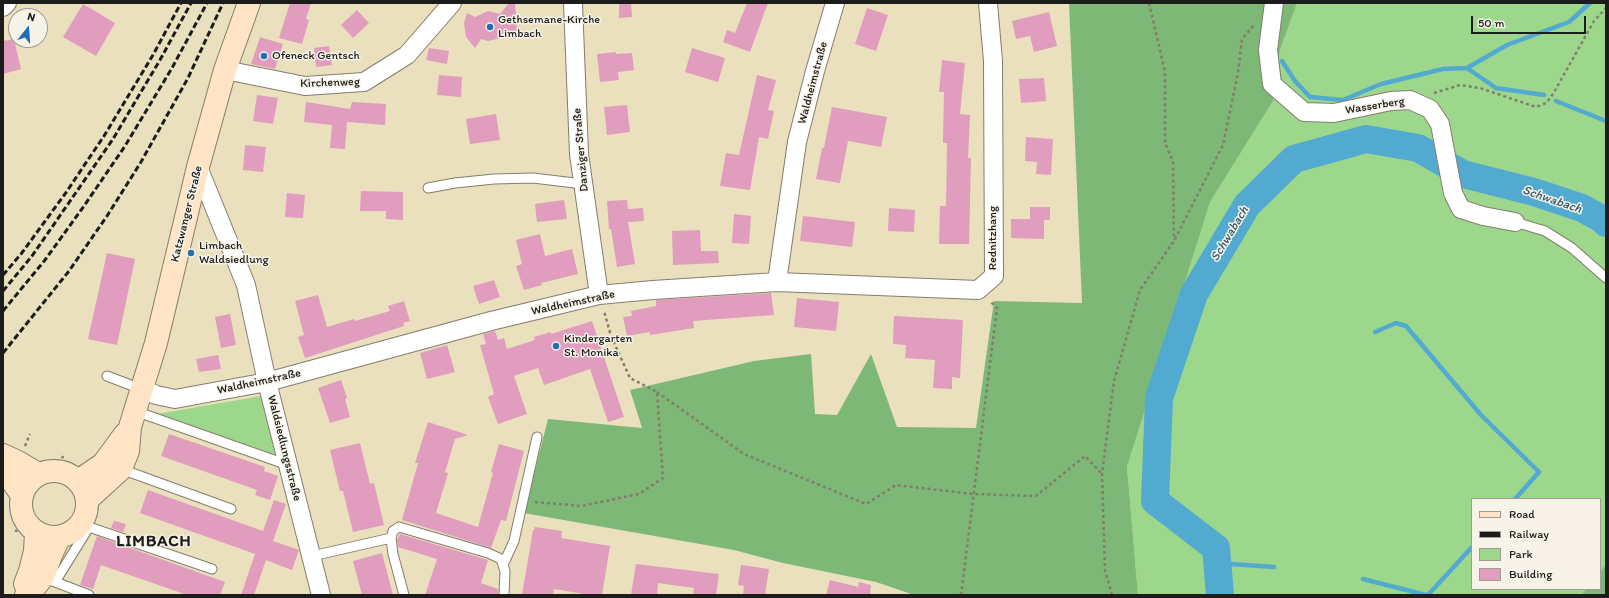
<!DOCTYPE html>
<html>
<head>
<meta charset="utf-8">
<style>
  body { margin:0 }
  #map { position:relative; width:1609px; height:598px; overflow:hidden; background:#eae0bd; font-family:Itim,sans-serif }
  canvas { display:block }
  .frame { position:absolute; inset:0; border:4px solid #1c1c1c; pointer-events:none }
  .legend { position:absolute; left:1471px; top:498px; width:130px; height:92px; box-sizing:border-box; background:#f7f3e8; border:1px solid #9f9d96; margin:0; padding:5px 7px; list-style:none; font-size:12px; color:#1c1c1c }
  .legend li { display:flex; align-items:center; gap:8px; height:20px }
  .legend b { width:20px; border:1px solid #9f9d96 }
  .north { position:absolute; left:8px; top:8px; width:40px; height:40px; box-sizing:border-box; background:#f7f3e8; border:1px solid #9f9d96; border-radius:50%; rotate:17deg; font-size:11px; font-weight:700; line-height:16px; text-align:center; color:#1c1c1c }
  .north::after { content:''; display:block; margin:auto; width:14px; height:18px; background:#1f6fb2; clip-path:polygon(50% 0,100% 100%,50% 72%,0 100%) }
  .scale { position:absolute; left:1471px; top:16px; width:115px; height:18px; box-sizing:border-box; border:2px solid #1c1c1c; border-top:0; padding-left:5px; font-size:12px; line-height:14px; white-space:nowrap; color:#1c1c1c; -webkit-text-stroke:3px #f7f3e8; paint-order:stroke }
</style>
</head>
<body>
<div id="map">
<canvas width="1609" height="598"></canvas>
<div class="frame"></div>
<ul class="legend">
<li><b style="height:5px;background:#ffe4c6"></b>Road</li>
<li><b style="height:5px;background:#1c1c1c"></b>Railway</li>
<li><b style="height:11px;background:#9cd78b"></b>Park</li>
<li><b style="height:11px;background:#e09dbe"></b>Building</li>
</ul>
<div class="north">N</div>
<div class="scale">50 m</div>
</div>
<script>
const g = document.querySelector('canvas').getContext('2d');
g.lineJoin = 'round';
function fillPath(path, color) { g.fillStyle = color; g.fill(path, 'evenodd'); }
const shape = rows => new Path2D(rows.map(r => 'M' + r).join(''));
function trace(path, color, width, dash) { g.strokeStyle = color; g.lineWidth = width; g.lineCap = dash ? 'butt' : 'round'; g.setLineDash(dash || []); g.stroke(path); }
function label(font, color, halo, rows, align = 'center') {
  g.font = font + ' Itim,sans-serif'; g.lineWidth = 3; g.setLineDash([]); g.textBaseline = 'middle'; g.strokeStyle = halo; g.fillStyle = color; for (const [text, x, y, turn = 0] of rows) {
    g.save(); g.translate(x, y); g.rotate((+turn || 0) * Math.PI / 180); g.textAlign = isNaN(turn) ? turn : align; if (halo) g.strokeText(text, 0, 0); g.fillText(text, 0, 0); g.restore();
  }
}
fillPath(shape([
  [1297,3,1606,3,1606,564,1600,572,1600,499,1472,499,1472,589,1586,589,1581,595,1138,595,1127,467,1210,202,1273,101,1280,50],
  [261,396,276,455,157,414]
]), '#9cd78b');
fillPath(shape([
  [1069,3,1297,3,1280,50,1273,101,1210,202,1127,467,1138,595,914,595,876,582,783,563,734,550,524,513,548,419,642,428,630,390,754,361,811,354,815,414,837,415,871,354,897,427,976,428,994,301,1082,303],
  [1606,564,1606,595,1581,595,1586,589,1600,589,1600,572]
]), '#7db877');
trace(shape([
  [1282,61,1295,81,1310,97,1343,100,1381,84,1443,69,1467,68,1507,45,1569,22,1590,3],
  [1467,68,1496,88,1544,95],
  [1556,101,1606,121],
  [1375,332,1396,323,1406,326,1481,415,1539,472,1515,499],
  [1217,563,1274,567],
  [1363,579,1426,595],
  [1428,595,1472,547]
]), '#53aad0', 4.5);
trace(shape([
  [1220,595,1216,548,1155,501,1159,398,1194,294,1247,205,1294,159,1366,139,1418,148,1463,174,1534,192,1582,208,1602,219,1606,223]
]), '#53aad0', 28);
fillPath(shape([
  [290,3,311,3,306,19,309,20,302,44,279,38],
  [509,3,515,3,517,33,506,31,497,39,488,41,481,39,475,48,466,37,464,23,467,13,475,17,488,11,500,14],
  [619,3,631,3,632,17,619,18],
  [747,3,768,3,750,52,723,42,727,30,735,33],
  [83,4,115,23,96,56,63,37],
  [867,8,888,15,876,51,855,44],
  [357,10,369,23,353,38,341,25],
  [1049,12,1057,46,1034,52,1030,36,1016,39,1012,21],
  [260,37,283,44,275,69,251,64],
  [14,39,21,69,3,74,3,41],
  [329,46,332,65,316,67,314,48],
  [429,48,449,51,447,64,426,60],
  [692,48,725,58,718,82,685,72],
  [616,52,616,54,632,53,634,70,618,72,619,80,600,82,597,54],
  [942,60,965,63,960,114,970,115,968,158,971,158,969,244,939,244,940,206,946,206,947,143,943,143,944,92,939,92],
  [439,75,462,77,461,97,437,95],
  [757,75,776,80,768,110,774,111,768,139,759,137,750,190,720,186,726,153,739,155],
  [1044,78,1046,101,1021,103,1019,79],
  [257,95,278,98,273,124,253,121],
  [306,102,350,109,352,102,386,104,385,125,347,122,345,149,330,148,332,125,304,122],
  [627,105,630,132,607,135,604,107],
  [832,107,887,117,881,147,848,141,840,183,816,179,822,148,824,148],
  [496,114,500,140,470,144,466,119],
  [1026,137,1053,139,1051,175,1036,174,1037,162,1025,161],
  [245,145,266,147,263,172,243,170],
  [361,191,403,192,403,220,386,219,386,211,360,211],
  [287,193,305,195,303,218,285,217],
  [564,200,567,219,537,222,535,204],
  [627,200,628,209,643,208,644,221,628,222,635,264,617,267,611,229,609,229,607,201],
  [1030,207,1050,207,1050,220,1044,220,1044,239,1011,238,1011,219,1030,219],
  [889,208,915,210,914,232,888,231],
  [734,214,751,216,749,244,732,243],
  [803,216,855,222,852,247,800,241],
  [700,230,701,251,718,251,719,263,673,265,672,231],
  [540,234,545,256,572,249,578,274,541,283,542,285,524,290,516,266,522,264,516,240],
  [107,253,135,259,117,345,88,339],
  [494,280,500,297,479,304,473,286],
  [771,293,774,315,693,321,694,328,650,335,650,332,627,336,623,317,632,316,631,311,656,306,656,300],
  [318,295,327,327,354,319,355,321,390,311,388,306,404,301,410,321,403,323,404,326,305,358,298,337,304,335,295,301],
  [797,298,839,302,836,331,794,327],
  [230,314,236,345,221,348,215,317],
  [894,316,963,320,960,378,952,377,952,389,933,388,935,360,905,358,906,345,893,344],
  [592,321,624,417,608,422,590,369,544,385,538,368,514,376,527,414,498,424,488,397,494,394,480,345,486,344,483,334,495,331,498,340,504,338,507,349,535,340,534,337,551,332,551,334],
  [447,345,455,372,427,379,420,353],
  [218,355,221,369,199,372,196,359],
  [341,380,347,398,345,399,350,417,330,423,318,388],
  [428,422,468,435,455,439,445,472,448,473,436,513,478,527,493,473,491,472,499,444,524,451,506,521,501,520,491,548,402,520,418,463,415,463],
  [169,434,265,467,264,471,278,476,270,500,255,495,257,490,161,456],
  [360,443,370,484,374,483,384,525,353,532,343,491,340,491,330,450],
  [148,490,263,531,274,500,286,504,273,541,299,550,292,570,266,560,266,562,266,560,254,595,241,595,255,554,140,513],
  [114,521,126,524,123,532,111,528],
  [535,527,562,531,561,538,610,546,602,595,590,595,554,589,553,595,522,595,533,530,534,530],
  [400,534,488,560,481,583,498,589,498,595,425,595,437,559,398,547,397,540],
  [97,536,225,582,220,595,187,595,101,565,93,589,80,585],
  [382,553,393,595,362,595,353,561],
  [636,564,719,574,716,595,693,595,694,588,658,583,657,595,631,595],
  [741,565,769,569,765,595,743,595,744,586,738,585],
  [830,580,858,587,859,582,871,585,870,595,826,595]
]), '#e09dbe');
const lane = shape([
  [428,188,455,183,494,179,533,178,583,184],
  [1515,222,1545,231,1572,248,1606,278],
  [107,376,141,389],
  [135,411,288,465],
  [121,469,231,509],
  [312,556,391,538],
  [503,565,514,541,537,437],
  [50,580,89,595],
  [55,582,89,527,212,569],
  [404,595,393,554,391,538,393,531,399,527,488,553,501,559,505,571,504,595]
]);
const street = shape([
  [573,3,579,154,599,295],
  [1274,3,1268,50,1272,84,1304,112,1334,113,1391,101,1410,100,1430,109,1440,124,1453,193,1461,209,1483,216,1515,222],
  [3,7,7,3],
  [225,70,305,86,364,82,407,55,452,3],
  [198,167,246,285,267,382,321,595],
  [777,282,978,290,994,276,993,61,988,3],
  [143,389,156,395,175,399,267,382,491,321,599,295,653,290,777,282,797,142,815,71,835,3]
]);
const secondary = shape([
  [3,455,18,462,38,474],
  [3,469,22,495],
  '21 504a33 33 0 1 1 66 0a33 33 0 1 1-66 0Z',
  [78,481,103,464,125,434],
  [88,499,121,469,128,451,130,427,156,343,198,167,225,70,249,3],
  [25,584,30,571,35,551,36,533],
  [26,595,34,588,43,577,51,555,59,538]
]);
trace(lane, '#837e6c', 11);
trace(street, '#837e6c', 20);
trace(secondary, '#837e6c', 24);
trace(shape([
  [1149,3,1165,72,1165,143,1173,162,1174,240],
  [1434,93,1460,85,1480,88,1536,107,1546,103,1553,94,1594,21,1606,8],
  [657,392,744,454,866,504,896,485,973,494,1036,496,1085,456,1102,474],
  [25,446,30,434],
  [52,463,69,465],
  [60,464,63,456],
  [535,502,581,506,639,494,663,478,657,392,630,378,611,336,604,311],
  [14,512,17,524,16,532],
  [961,595,997,308,990,301],
  [1112,595,1105,570,1102,474,1114,381,1140,290,1174,241,1223,145,1238,73,1242,39,1255,24]
]), '#837e6c', 2.5, [3, 3]);
trace(lane, '#fff', 9);
trace(street, '#fff', 18);
trace(secondary, '#ffe4c6', 22);
trace(shape([
  [3,275,21,254,65,194,104,136,153,55,181,3],
  [3,291,32,256,113,139,160,60,191,3],
  [3,311,45,260,84,206,125,146,172,68,207,3],
  [3,353,69,271,107,216,141,162,188,78,223,3]
]), '#1c1c1c', 3, [6, 3]);
for (const [x, y, r, color] of [
  [490,27,4,"#1f6fb2"],
  [264,56,4,"#1f6fb2"],
  [191,253,4,"#1f6fb2"],
  [556,346,4,"#1f6fb2"]
]) { const dot = new Path2D(); dot.arc(x, y, r, 0, 2 * Math.PI); g.fillStyle = color; g.fill(dot); trace(dot, '#f7f3e8', 1.5); }
label('12px', '#1c1c1c', '#f7f3e8', [
  ["Gethsemane-Kirche",498,20],
  ["Limbach",498,34],
  ["Ofeneck Gentsch",272,56],
  ["Limbach",199,246],
  ["Waldsiedlung",199,260],
  ["Kindergarten",564,339],
  ["St. Monika",564,353]
], 'left');
label('12px', '#1c1c1c', '#f7f3e8', [
  ["Kirchenweg",330,83,-2],
  ["Waldheimstraße",813,83,-75],
  ["Wasserberg",1375,106,-9],
  ["Danziger Straße",581,150,-95],
  ["Katzwanger Straße",187,214,-76],
  ["Rednitzhang",993,238,-90],
  ["Waldheimstraße",573,303,-12],
  ["Waldheimstraße",259,382,-12],
  ["Waldsiedlungsstraße",284,448,76]
]);
label('italic 13px', '#355c6d', '#f7f3e8', [
  ["Schwabach",1552,200,19],
  ["Schwabach",1230,234,-59]
]);
g.letterSpacing = '1px';
label('bold 16px', '#1c1c1c', '#f7f3e8', [
  ["LIMBACH",154,542]
]);
g.letterSpacing = '0px';
</script>
</body>
</html>
